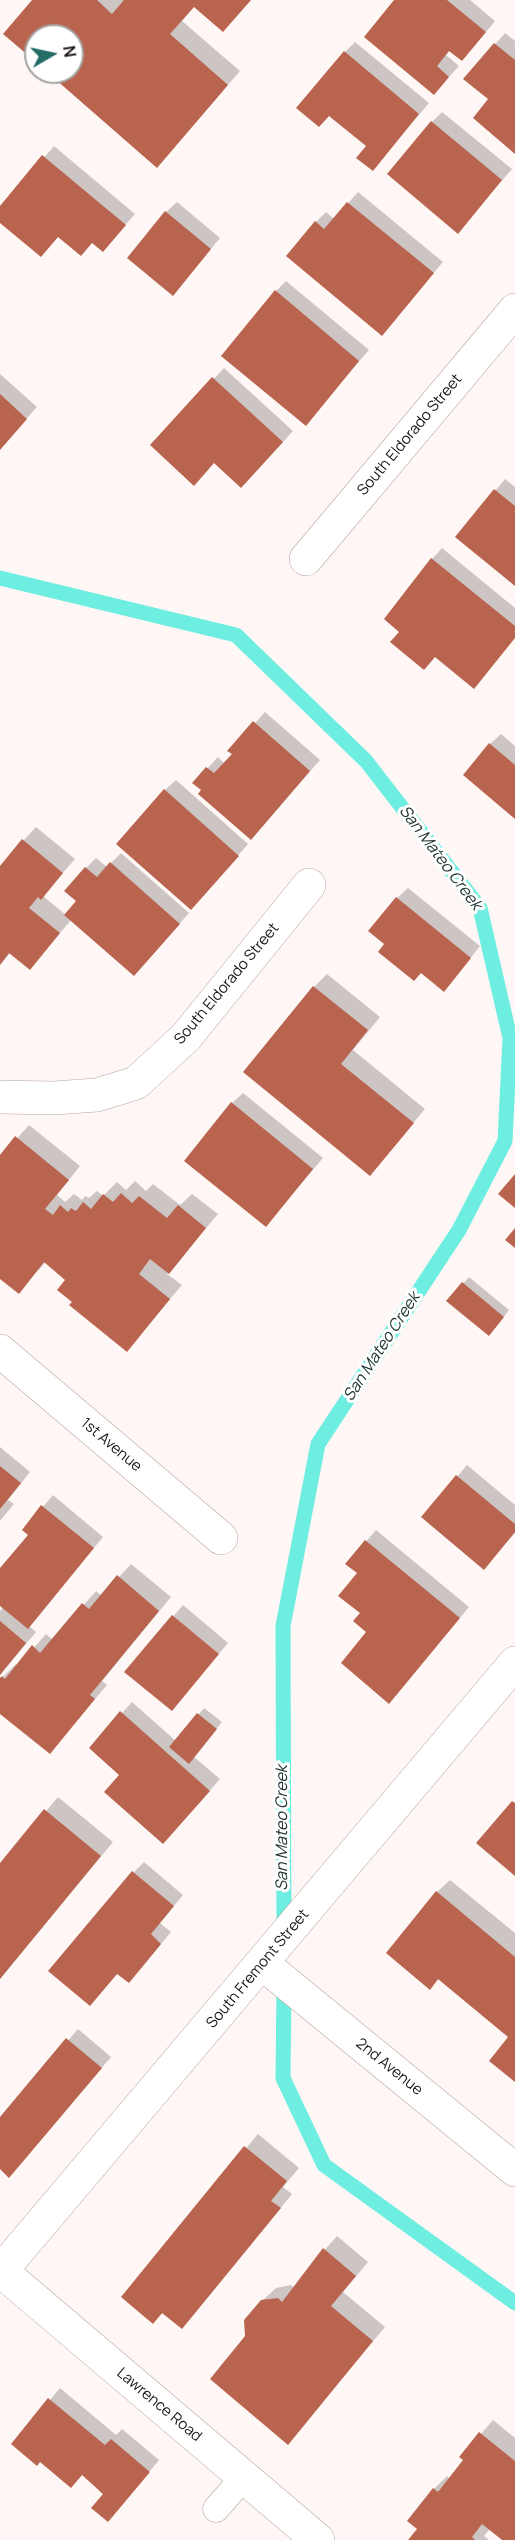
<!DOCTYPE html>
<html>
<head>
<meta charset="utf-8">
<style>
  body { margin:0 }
  #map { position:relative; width:515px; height:2540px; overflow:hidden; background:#fff7f5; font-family:Manrope,sans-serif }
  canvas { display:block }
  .north { position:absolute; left:24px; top:24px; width:60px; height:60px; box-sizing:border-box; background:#fff; border:2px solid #a5a3a2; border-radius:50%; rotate:81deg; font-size:16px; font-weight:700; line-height:24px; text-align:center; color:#1e1817 }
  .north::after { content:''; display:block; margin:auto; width:21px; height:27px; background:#246d67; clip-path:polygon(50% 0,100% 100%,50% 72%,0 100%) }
</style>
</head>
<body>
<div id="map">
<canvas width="515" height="2540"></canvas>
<div class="north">N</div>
</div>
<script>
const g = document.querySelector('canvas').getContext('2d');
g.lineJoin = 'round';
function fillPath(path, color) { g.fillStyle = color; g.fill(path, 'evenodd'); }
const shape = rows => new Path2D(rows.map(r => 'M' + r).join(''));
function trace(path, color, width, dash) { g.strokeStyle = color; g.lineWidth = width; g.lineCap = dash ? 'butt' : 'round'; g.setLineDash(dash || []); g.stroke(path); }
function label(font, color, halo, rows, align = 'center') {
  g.font = font + ' Manrope,sans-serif'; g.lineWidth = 6; g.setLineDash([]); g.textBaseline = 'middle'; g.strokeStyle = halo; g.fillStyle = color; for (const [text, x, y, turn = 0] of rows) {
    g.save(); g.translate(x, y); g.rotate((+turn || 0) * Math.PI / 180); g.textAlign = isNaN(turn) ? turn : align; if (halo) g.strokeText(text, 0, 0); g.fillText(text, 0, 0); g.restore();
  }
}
fillPath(shape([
  [34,0,251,0,223,30,195,5,182,21,240,71,169,153,49,72,72,72,72,36,36,36,36,60],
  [396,0,470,0,495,21,472,49,450,50,446,55,459,66,434,93],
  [505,33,515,41,515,152,490,99,465,79],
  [355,42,429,103,373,169,345,52],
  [442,112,512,169,458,232,432,122],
  [54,146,135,214,103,250,93,242,81,254,59,236,41,255,0,221,0,209],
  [358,192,443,262,382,334,316,222,326,212,334,219],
  [177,202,220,238,183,283,166,212],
  [286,281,369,350,306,423,276,291],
  [224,368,293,431,252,476,215,462,152,445],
  [0,374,37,407,0,448],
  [505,479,515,487,515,584,457,537],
  [442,548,515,608,515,638,436,656,401,631,432,559],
  [265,712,320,760,261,828,194,783,218,757,225,764,234,754,230,751],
  [501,734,515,746,515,817,490,744],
  [176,780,248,844,201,898,165,790],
  [36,827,75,859,43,896,66,915,78,901,86,868,96,858,107,867,121,853,189,913,144,964,72,919,30,968,11,952,0,965,0,866],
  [408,888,480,946,454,979,387,944,397,898],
  [327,974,380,1017,353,1050,425,1109,370,1174,314,987],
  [243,1093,323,1158,266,1225,232,1103],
  [29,1125,80,1166,57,1195,65,1202,74,1194,82,1200,85,1196,89,1198,97,1191,103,1196,117,1182,126,1190,135,1181,146,1191,153,1184,180,1205,192,1194,218,1214,167,1274,182,1285,127,1350,74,1302,67,1279,46,1262,18,1292,0,1277,0,1158],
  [469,1277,509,1310,495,1328,448,1301],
  [0,1447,30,1472,8,1500,14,1504,0,1521],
  [467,1465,515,1505,515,1533,484,1568,423,1517],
  [53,1495,103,1537,29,1626,36,1632,0,1675,0,1611,3,1607,0,1605,0,1571,30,1534,24,1529],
  [376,1530,469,1607,389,1702,362,1613,359,1573,347,1564],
  [131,1564,171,1597,102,1681,107,1685,50,1752,0,1712,0,1680,16,1664,18,1666,46,1634,53,1640,96,1591,102,1596],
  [183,1605,228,1643,172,1709,126,1672],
  [132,1702,176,1741,204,1708,222,1722,194,1757,220,1779,173,1832,121,1775,122,1713],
  [58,1797,113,1842,0,1979,0,1866],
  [144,1862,183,1895,160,1923,171,1932,139,1971,118,1973,90,2004,134,1872],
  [450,1880,515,1933,515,2080,511,2037,440,1978,430,1988,437,1892],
  [78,2029,111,2057,9,2176,0,2167,0,2120],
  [258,2134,299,2168,283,2187,292,2194,194,2314,164,2312,153,2322,123,2296],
  [337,2236,368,2262,343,2292,385,2327,288,2443,247,2336,262,2301,276,2288,291,2285,295,2289,302,2280,300,2278],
  [60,2388,116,2435,122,2429,159,2460,118,2510,83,2474,13,2444],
  [493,2420,515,2438,515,2540,504,2540,490,2529,484,2536,489,2540,410,2540,419,2529,409,2521,434,2489,447,2476,450,2479,465,2460,461,2457]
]), '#0003');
trace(shape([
  [0,578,236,635,366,761,480,908,510,1038,505,1141,459,1230,318,1444,283,1626,284,1930],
  [284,1984,283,2078,324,2165,515,2303]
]), '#6eede1', 15);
fillPath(shape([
  [32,0,97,0,112,14,124,0,251,0,223,32,194,7,170,34,228,85,157,168,47,72,72,72,72,36,36,36,36,62,3,34],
  [394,0,447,0,486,32,462,61,449,51,437,66,449,77,434,95,364,37],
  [494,43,515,60,515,154,473,118,488,99,463,79],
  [344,51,419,114,373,171,356,158,366,146,329,116,319,127,296,108],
  [431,121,502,180,458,234,387,174],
  [42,155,126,225,103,252,92,243,81,256,58,237,41,257,0,223,0,206],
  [347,202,434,273,382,336,286,256,315,221,324,229],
  [165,211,211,249,173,296,127,258],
  [275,290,359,361,306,426,221,356],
  [212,377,283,442,241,488,214,463,194,486,150,445],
  [0,394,27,419,0,450],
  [494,489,515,506,515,586,455,537],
  [431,558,515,626,515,638,474,689,435,657,424,670,390,642,399,632,384,619],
  [253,721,310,771,251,840,198,794,201,790,192,783,206,767,214,773,232,754,227,751],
  [489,743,515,765,515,819,463,775],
  [164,789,239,856,191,910,116,844],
  [22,839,63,873,41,900,38,897,29,908,60,933,30,970,9,953,0,965,0,866],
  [110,862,180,924,134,976,64,915,76,901,64,891,85,867,97,877],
  [396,897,471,958,444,992,421,973,414,981,378,952,384,944,368,931],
  [313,986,368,1030,341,1064,414,1123,370,1176,243,1072],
  [231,1102,313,1169,266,1227,184,1161],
  [15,1136,69,1180,45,1209,53,1215,60,1205,68,1212,71,1208,76,1211,83,1202,91,1209,103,1194,113,1202,121,1193,132,1203,139,1196,167,1218,178,1205,206,1228,169,1274,150,1259,139,1274,170,1299,127,1352,69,1305,72,1302,57,1290,65,1280,44,1262,19,1294,0,1279,0,1155],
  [515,1174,515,1208,498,1194],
  [515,1228,515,1248,505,1240],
  [462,1282,504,1317,489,1336,446,1301],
  [0,1466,21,1483,0,1509],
  [456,1475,515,1524,515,1532,484,1570,421,1517],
  [41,1505,94,1548,28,1629,0,1606,0,1568,28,1535,22,1530],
  [365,1540,460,1618,389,1704,341,1663,366,1632,353,1621,360,1613,338,1596,357,1573,345,1564],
  [117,1575,159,1611,90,1695,95,1699,50,1754,0,1714,0,1678,2,1676,5,1679,32,1645,40,1653,82,1603,89,1609],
  [172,1615,219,1654,172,1711,124,1672],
  [0,1621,26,1643,0,1675],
  [120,1711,210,1791,163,1844,104,1792,119,1775,89,1748],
  [197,1713,217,1729,189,1764,169,1747],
  [512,1801,515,1803,515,1876,476,1843],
  [44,1809,101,1856,0,1979,0,1863],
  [132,1871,174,1906,151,1934,161,1944,129,1983,117,1974,90,2006,48,1971],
  [436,1891,515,1957,515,2082,489,2061,508,2037,438,1979,430,1990,386,1953],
  [66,2038,102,2068,9,2178,0,2169,0,2117],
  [244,2146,287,2181,271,2201,281,2208,182,2329,162,2313,153,2324,121,2297],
  [323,2248,356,2276,331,2306,373,2341,288,2445,210,2379,245,2336,244,2320,261,2300,278,2298,282,2302],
  [48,2398,105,2445,111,2439,150,2472,108,2522,91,2508,103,2494,82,2475,71,2488,40,2462,37,2466,11,2444],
  [479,2432,515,2461,515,2540,502,2540,482,2524,472,2537,475,2540,408,2540,417,2529,407,2521,433,2488,438,2492,463,2460,459,2457]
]), '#b9644e');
const lane = shape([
  [216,2509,244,2477]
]);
const street = shape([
  [306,559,515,310],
  [0,1097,54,1098,97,1095,136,1083,186,1037,309,885],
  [0,1351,221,1538],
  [263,1964,515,2170],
  [0,2270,318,2540],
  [0,2272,515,1663]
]);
trace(lane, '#b6a5a0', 27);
trace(street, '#b6a5a0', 34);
trace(lane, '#fff', 26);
trace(street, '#fff', 33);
label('15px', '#1e1817', '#fff', [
  ["South Eldorado Street",410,435,-50],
  ["South Eldorado Street",227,984,-50],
  ["1st Avenue",111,1445,40],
  ["South Fremont Street",258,1969,-50],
  ["2nd Avenue",389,2067,39],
  ["Lawrence Road",159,2405,40]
]);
label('italic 16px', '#1b322f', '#fff', [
  ["San Mateo Creek",440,858,53],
  ["San Mateo Creek",382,1347,-57],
  ["San Mateo Creek",283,1828,-90]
]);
</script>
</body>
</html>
